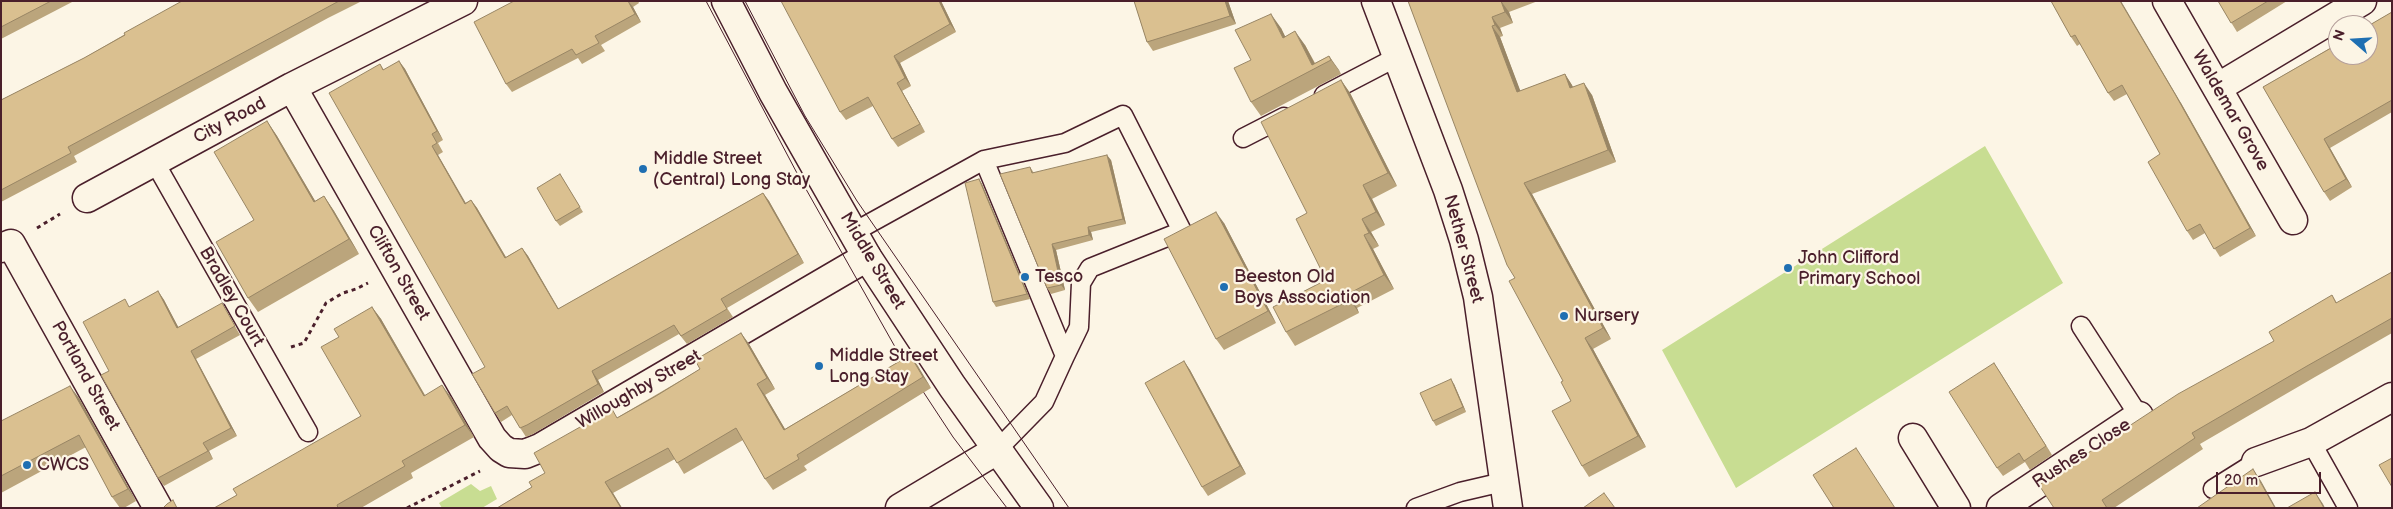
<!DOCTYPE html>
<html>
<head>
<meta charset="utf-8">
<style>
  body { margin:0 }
  #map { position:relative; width:2393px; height:509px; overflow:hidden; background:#fcf5e5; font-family:"Balsamiq Sans",sans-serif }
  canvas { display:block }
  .frame { position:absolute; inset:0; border:2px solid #4a1f2b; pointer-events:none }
  .north { position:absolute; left:2328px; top:15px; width:50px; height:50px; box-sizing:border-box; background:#fcf5e5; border:1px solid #b59f9b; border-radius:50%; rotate:289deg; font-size:14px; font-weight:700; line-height:20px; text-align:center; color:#4a1f2b }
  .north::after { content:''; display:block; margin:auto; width:18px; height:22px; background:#1f6fb2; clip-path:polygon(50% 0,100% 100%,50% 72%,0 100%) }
  .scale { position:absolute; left:2216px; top:472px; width:105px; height:22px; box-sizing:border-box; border:2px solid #4a1f2b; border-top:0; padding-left:6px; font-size:15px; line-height:18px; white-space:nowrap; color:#4a1f2b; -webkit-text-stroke:4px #fcf5e5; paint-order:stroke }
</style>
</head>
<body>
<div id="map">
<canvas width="2393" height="509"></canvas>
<div class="frame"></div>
<div class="north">N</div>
<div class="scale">20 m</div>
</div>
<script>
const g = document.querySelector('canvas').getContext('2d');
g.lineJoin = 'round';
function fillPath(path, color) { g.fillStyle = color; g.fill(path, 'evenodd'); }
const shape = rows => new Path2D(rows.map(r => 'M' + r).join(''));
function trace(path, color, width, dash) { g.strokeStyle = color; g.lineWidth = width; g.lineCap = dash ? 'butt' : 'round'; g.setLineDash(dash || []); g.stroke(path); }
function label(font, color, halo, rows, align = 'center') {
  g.font = font + ' "Balsamiq Sans",sans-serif'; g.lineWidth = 4.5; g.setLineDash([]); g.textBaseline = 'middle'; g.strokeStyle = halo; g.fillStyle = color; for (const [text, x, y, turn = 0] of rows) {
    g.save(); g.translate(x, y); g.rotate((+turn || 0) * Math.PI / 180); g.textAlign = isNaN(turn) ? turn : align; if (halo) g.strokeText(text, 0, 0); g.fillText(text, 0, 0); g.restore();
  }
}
fillPath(shape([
  [1985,146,2063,283,1736,488,1662,350],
  [471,484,480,491,491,486,497,499,482,508,442,508,439,503]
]), '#c8dd92');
const lane = shape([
  [1324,95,1397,57],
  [1243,138,1284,117],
  [984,160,1065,143,1123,115,1182,231,1090,268,1081,283,1079,327,1065,356],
  [154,161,308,432],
  [854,232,984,160,1065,356,1044,402,997,450],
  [2081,326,2139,416],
  [2311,442,2348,508],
  [2213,489,2256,462],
  [1416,508,1460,492,1503,482]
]);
const street = shape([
  [1376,1,1448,190,1464,240,1478,297,1508,508],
  [2167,1,2293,220],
  [292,87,492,438,501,448,509,453,525,454,540,448,867,257],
  [2217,88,2362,1],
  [87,198,292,87,463,1],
  [1,248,11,244,158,508],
  [1913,438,1956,508],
  [2256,462,2311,442,2392,397],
  [900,508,997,450],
  [2001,508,2139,416]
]);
const secondary = shape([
  [726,1,773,92,867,257,952,386,1039,508]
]);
trace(lane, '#4a1f2b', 21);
trace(street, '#4a1f2b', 31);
trace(secondary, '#4a1f2b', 31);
trace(shape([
  [37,228,60,214],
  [291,347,304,343,326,303,343,293,356,289,368,283],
  [407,508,480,471]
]), '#4a1f2b', 3, [4, 4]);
trace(lane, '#fcf5e5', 18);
trace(street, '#fcf5e5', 28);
trace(secondary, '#fcf5e5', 28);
trace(shape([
  [706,1,798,175,903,361,953,437,1007,508],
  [745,1,805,116,857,201,1069,508]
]), '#4a1f2b', 1);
fillPath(shape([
  [1,1,74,1,1,39],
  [182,1,362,1,328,18,74,156,77,162,1,202,1,100,84,58],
  [514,1,638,1,639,3,633,7,641,22,601,45,605,51,582,64,578,58,512,92,506,84],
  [941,1,956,32,900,63,911,86,902,91,925,132,898,147,892,139,873,106,846,120,840,112],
  [1134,1,1228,1,1236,24,1153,51,1147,42],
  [1408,1,1538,1,1509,12,1513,23,1500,28,1503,36,1500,37,1520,91,1565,74,1573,87,1592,95,1616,162,1532,194,1611,339,1593,349,1646,447,1589,477,1582,466,1571,401,1563,381,1515,278],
  [2051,1,2181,103,2256,236,2220,257,2205,233,2193,240,2187,231,2160,154,2127,94,2114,101,2108,93,2080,44,2077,46,2071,37],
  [2218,1,2287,1,2237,32],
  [2392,12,2392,112,2330,148,2352,187,2330,201,2324,192,2263,87],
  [1281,28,1285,37,1305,45,1315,63,1329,56,1341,74,1261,116,1251,102,1251,60],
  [399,61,405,69,443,140,438,143,443,152,438,155,465,203,471,200,477,208,506,257,522,248,528,256,558,309,763,193,769,201,804,263,727,308,733,317,687,344,679,334,598,380,604,392,533,434,526,437,512,415,501,422,495,413,485,367,380,64,384,70],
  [1341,80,1350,93,1397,186,1372,199,1385,225,1371,232,1379,246,1373,249,1394,289,1357,308,1359,313,1295,346,1286,332,1326,280],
  [267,121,277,136,315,201,324,196,334,211,359,254,258,312,248,298,254,220],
  [1111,160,1126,224,1091,232,1093,240,1056,250,1065,290,1051,294,1047,288,1030,167,1034,173],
  [560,174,583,212,560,226,556,221],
  [979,179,982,184,1030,299,996,307,993,302],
  [1224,223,1276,323,1224,350,1216,339],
  [2392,272,2392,333,2315,377,2200,444,2203,449,2114,508,2054,508,2274,341,2332,295,2337,303],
  [158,291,164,300,178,327,227,312,240,335,196,359,237,436,209,451,213,459,164,486,158,478,109,371,130,307],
  [372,307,381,319,425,395,451,397,474,437,411,473,413,478,361,508,214,508,237,495,361,416],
  [741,333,749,344,775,389,765,395,785,429,910,355,931,388,804,466,807,470,773,490,765,479,743,440,684,474,675,459,613,493,622,508,497,508,532,487,545,473,618,417,700,369],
  [1184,361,1190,370,1246,474,1208,496,1202,487],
  [1994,363,2052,455,2030,470,2025,462,2003,476,1997,468],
  [1454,384,1466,412,1436,426,1433,421],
  [79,398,136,501,124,508,120,508,112,497,86,447,1,493,1,421]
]), '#bba57c');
fillPath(shape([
  [628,1,633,7,641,22,635,14],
  [939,1,941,1,956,32,950,24],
  [1225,1,1228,1,1236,24,1230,16],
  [1501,1,1509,12,1513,23,1505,12],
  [2120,1,2121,1,2181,103,2256,236,2250,228],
  [1271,14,1281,28,1293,52,1283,38],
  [1492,17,1500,28,1503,36,1495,25],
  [1492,26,1500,37,1525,103,1517,92],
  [1295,31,1305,45,1317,68,1312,65],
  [894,56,900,63,911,86,905,78],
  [1329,56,1339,70,1341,74,1331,60],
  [399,61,405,69,443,140,437,131],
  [1565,74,1572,85,1578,100,1570,88],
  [1341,80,1350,93,1397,186,1388,173],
  [897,83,902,91,925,132,920,124],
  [1584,83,1592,95,1616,162,1608,150],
  [267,121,277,136,324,216,314,202],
  [2324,139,2330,148,2352,187,2346,179],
  [432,146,438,155,471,212,465,204],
  [1107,155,1111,160,1126,224,1123,219],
  [979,179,982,184,1030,299,1027,294],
  [1524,183,1532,194,1611,339,1603,328],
  [1363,185,1372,199,1385,225,1376,212],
  [763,193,769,201,804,263,798,254],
  [324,196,334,211,359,254,349,239],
  [471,200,477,208,511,266,505,258],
  [1216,212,1224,223,1276,323,1268,311],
  [1362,219,1371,232,1379,246,1369,233],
  [1088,227,1091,232,1093,240,1089,235],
  [1364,235,1373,249,1394,289,1384,275],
  [1052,244,1056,250,1065,290,1061,285],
  [522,248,528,256,564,318,558,309],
  [158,291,164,300,183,336,177,328],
  [1348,294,1357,308,1359,313,1350,300],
  [372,307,381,319,432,408,424,396],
  [741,333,749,344,775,389,767,378],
  [1585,338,1593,349,1646,447,1638,436],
  [191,351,196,359,237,436,231,428],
  [910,355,918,366,931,388,923,377],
  [1184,361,1190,370,1246,474,1240,466],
  [1994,363,2000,372,2052,455,2046,446],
  [592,371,598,380,604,392,598,384],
  [1451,379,1454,384,1466,412,1463,407],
  [757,384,765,395,792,441,784,430],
  [442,385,451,397,474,437,465,425],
  [70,386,79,398,136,501,128,489],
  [203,443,209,451,213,459],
  [2253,469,2261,481,2276,508,2275,508],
  [605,482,613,493,622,508,621,508],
  [2315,492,2323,504,2325,508,2324,508]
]), '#998665');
const building = shape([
  [1,1,51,1,1,27,1,1],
  [182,1,339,1,68,147,71,153,1,190,1,100,84,58,125,35,124,33,182,1],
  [514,1,628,1,635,14,595,36,599,43,576,55,572,49,506,84,474,22,514,1],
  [781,1,939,1,950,24,894,56,905,78,897,83,920,124,892,139,868,97,840,112,781,1],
  [1134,1,1225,1,1230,16,1147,42,1134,1],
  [1408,1,1501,1,1505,12,1492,17,1495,25,1492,26,1517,92,1565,74,1570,88,1584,83,1608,150,1524,183,1603,328,1585,338,1638,436,1582,466,1552,411,1571,401,1561,382,1563,381,1509,281,1515,278,1507,265,1408,1],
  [2051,1,2120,1,2175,94,2250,228,2214,249,2200,224,2187,231,2148,162,2160,154,2122,85,2108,93,2075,35,2071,37,2051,1],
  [2218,1,2268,1,2231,23,2218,1],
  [2392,12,2392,100,2324,139,2346,179,2324,192,2263,87,2338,44,2338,55,2368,55,2368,26,2392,12],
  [1271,14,1283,38,1295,31,1312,65,1329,56,1331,60,1251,102,1234,68,1251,60,1235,30,1271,14],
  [399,61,437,131,432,134,437,143,432,146,465,204,471,200,505,258,522,248,558,309,763,193,798,254,721,299,727,309,681,336,674,325,592,371,598,384,527,425,520,428,507,406,495,413,472,374,485,367,329,93,380,64,383,70,399,61],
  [1341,80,1388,173,1363,185,1376,212,1362,219,1369,233,1364,235,1384,275,1348,294,1350,300,1286,332,1273,307,1326,280,1296,219,1307,213,1261,122,1341,80],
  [267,121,314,202,324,196,349,239,248,298,216,242,254,220,214,152,267,121],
  [1107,155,1123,219,1088,227,1089,235,1052,244,1061,285,1047,288,1000,174,1030,167,1032,173,1107,155],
  [560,174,580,207,556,221,537,188,560,174],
  [979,179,1027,294,993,302,965,183,979,179],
  [1216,212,1268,311,1216,339,1164,239,1216,212],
  [2392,272,2392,318,2307,366,2192,433,2195,438,2102,500,2107,508,2054,508,2039,485,2178,394,2274,341,2269,332,2332,295,2336,303,2392,272],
  [158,291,177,328,222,303,235,326,191,351,231,428,203,443,208,451,158,478,101,375,109,371,83,322,125,299,129,307,158,291],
  [372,307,424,396,442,385,465,425,402,461,405,466,337,505,338,508,214,508,237,495,233,489,361,416,321,347,339,337,334,329,372,307],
  [741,333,767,378,757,384,784,430,910,355,923,377,797,455,799,459,765,479,736,428,677,463,668,448,605,482,621,508,497,508,532,487,529,482,545,473,534,453,612,409,617,418,656,396,700,369,695,360,741,333],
  [1184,361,1240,466,1202,487,1145,383,1184,361],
  [1994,363,2046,446,2024,461,2019,453,1997,468,1949,392,1994,363],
  [1451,379,1463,407,1433,421,1420,393,1451,379],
  [70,386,128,489,112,497,79,435,1,476,1,421,70,386],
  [1856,448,1895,508,1834,508,1813,475,1856,448],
  [2392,458,2392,487,2379,465,2392,458],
  [2253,469,2275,508,2197,508,2253,469],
  [2315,492,2324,508,2287,508,2315,492],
  [1604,493,1615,508,1583,508,1604,493],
  [173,500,177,508,163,508,167,504,173,500]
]);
fillPath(building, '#dac090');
trace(building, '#998665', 1);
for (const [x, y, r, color] of [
  [643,169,5,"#1f6fb2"],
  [1788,268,5,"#1f6fb2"],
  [1025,277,5,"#1f6fb2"],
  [1224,287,5,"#1f6fb2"],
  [1564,316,5,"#1f6fb2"],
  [819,366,5,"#1f6fb2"],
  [27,465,5,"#1f6fb2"]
]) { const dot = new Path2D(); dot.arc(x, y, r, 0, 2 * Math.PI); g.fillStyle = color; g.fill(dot); trace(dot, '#fcf5e5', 2); }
label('18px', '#4a1f2b', '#fcf5e5', [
  ["Waldemar Grove",2230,111,60],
  ["City Road",230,121,-28],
  ["Nether Street",1463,249,75],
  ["Middle Street",872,261,59],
  ["Clifton Street",398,273,60],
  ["Bradley Court",231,297,60],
  ["Portland Street",85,376,61],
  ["Willoughby Street",639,390,-30],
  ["Rushes Close",2082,454,-33]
]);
label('18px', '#4a1f2b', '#fcf5e5', [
  ["Middle Street",653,159],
  ["(Central) Long Stay",653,180],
  ["John Clifford",1798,258],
  ["Primary School",1798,279],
  ["Tesco",1035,277],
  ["Beeston Old",1234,277],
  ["Boys Association",1234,298],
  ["Nursery",1574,316],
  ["Middle Street",829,356],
  ["Long Stay",829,377],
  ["CWCS",37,465]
], 'left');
</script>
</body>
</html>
